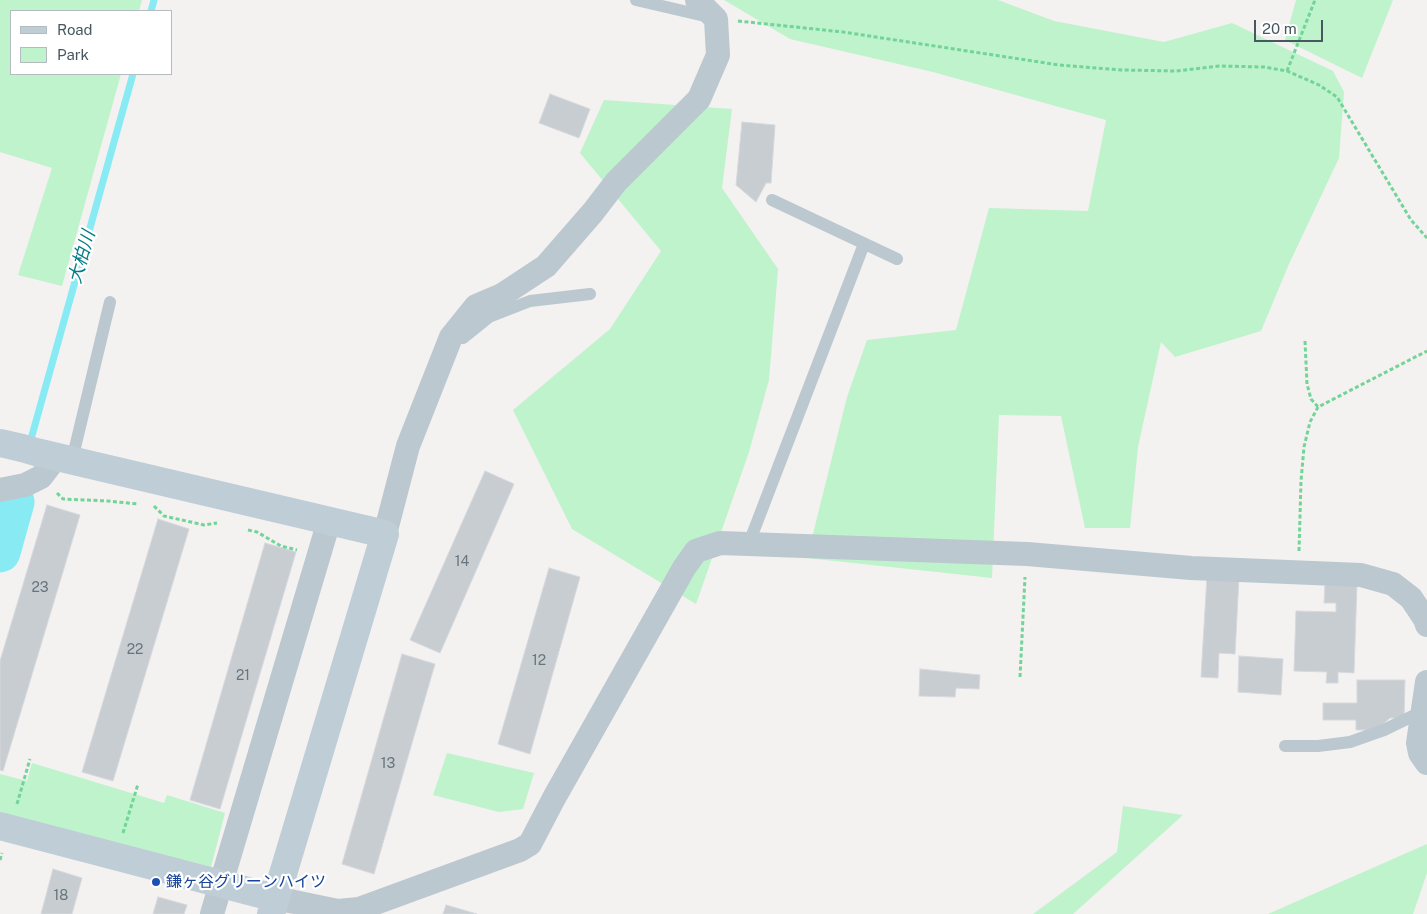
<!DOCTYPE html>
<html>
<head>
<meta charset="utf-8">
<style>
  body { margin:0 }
  #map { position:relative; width:1427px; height:914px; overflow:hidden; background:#f4f1f1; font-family:"Public Sans",sans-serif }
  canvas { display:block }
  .legend { position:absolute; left:10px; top:10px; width:162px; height:65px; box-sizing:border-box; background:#fff; border:1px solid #b5bcbf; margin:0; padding:6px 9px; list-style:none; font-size:15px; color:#475860 }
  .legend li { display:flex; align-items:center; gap:10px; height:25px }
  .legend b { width:25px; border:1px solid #b5bcbf }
  .scale { position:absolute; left:1254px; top:20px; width:69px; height:22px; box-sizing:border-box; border:2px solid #475860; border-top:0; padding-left:6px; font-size:15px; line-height:18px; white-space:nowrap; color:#475860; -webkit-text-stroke:4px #fff; paint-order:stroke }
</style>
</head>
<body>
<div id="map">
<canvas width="1427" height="914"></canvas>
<ul class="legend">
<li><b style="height:6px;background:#becdd6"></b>Road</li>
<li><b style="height:14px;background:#bef3cb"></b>Park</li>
</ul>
<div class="scale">20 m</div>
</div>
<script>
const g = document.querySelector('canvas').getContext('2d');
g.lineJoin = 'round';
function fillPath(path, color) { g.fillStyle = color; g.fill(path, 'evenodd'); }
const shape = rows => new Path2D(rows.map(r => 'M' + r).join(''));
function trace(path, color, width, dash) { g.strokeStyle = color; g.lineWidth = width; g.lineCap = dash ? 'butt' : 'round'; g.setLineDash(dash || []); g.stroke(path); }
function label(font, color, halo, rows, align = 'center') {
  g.font = font + ' "Public Sans","Noto Sans JP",sans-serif'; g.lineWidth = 4.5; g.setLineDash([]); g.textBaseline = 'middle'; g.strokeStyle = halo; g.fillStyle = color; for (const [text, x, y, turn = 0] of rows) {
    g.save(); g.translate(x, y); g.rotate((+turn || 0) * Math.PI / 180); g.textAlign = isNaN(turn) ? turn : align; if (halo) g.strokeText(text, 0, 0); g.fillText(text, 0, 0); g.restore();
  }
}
fillPath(shape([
  [0,0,142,0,139,11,11,11,11,74,121,74,62,286,18,275,52,168,0,152],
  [724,0,998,0,1054,21,1164,42,1232,23,1333,71,1344,92,1339,158,1289,264,1261,331,1175,357,1161,342,1138,447,1130,528,1085,528,1061,416,999,415,992,578,807,558,847,397,867,340,956,330,989,208,1088,211,1106,120,933,72,790,39],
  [1296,0,1393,0,1362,78,1285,40],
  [604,100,732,109,722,188,778,269,769,380,749,452,696,604,572,529,513,410,610,329,661,251,580,153],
  [447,753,534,773,523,809,499,812,433,795],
  [32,763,164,803,167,795,225,813,211,867,0,812,0,774,27,781],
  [1123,806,1183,815,1073,914,1033,914,1117,852],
  [1427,844,1427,873,1413,914,1268,914]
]), '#bef3cb');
trace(shape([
  [151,11,154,0],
  [31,439,133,74]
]), '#88ebf3', 7);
trace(shape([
  [0,552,14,502]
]), '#88ebf3', 41);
const building = shape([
  [550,94,590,109,579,138,539,123,550,94],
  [742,122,775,125,771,183,766,183,756,202,736,185,742,122],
  [485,471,514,484,440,653,410,640,485,471],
  [47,505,80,515,3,771,0,770,0,661,47,505],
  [158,519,189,529,113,781,82,772,158,519],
  [265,543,296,552,220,809,190,800,265,543],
  [549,568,580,577,530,754,498,744,549,568],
  [1207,576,1239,578,1235,654,1219,653,1218,678,1201,677,1207,576],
  [1325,583,1357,584,1354,673,1338,672,1338,683,1326,683,1327,672,1294,671,1296,611,1336,612,1336,603,1324,603,1325,583],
  [402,654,435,664,374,874,342,864,402,654],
  [1239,656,1283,659,1281,695,1238,692,1239,656],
  [920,669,980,675,979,689,956,688,955,697,919,696,920,669],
  [1357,680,1405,680,1404,718,1390,718,1376,730,1356,730,1356,720,1323,720,1323,703,1357,703,1357,680],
  [53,869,82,878,72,914,41,914,53,869],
  [158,897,187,905,184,914,153,914,158,897],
  [446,905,477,914,443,914,446,905]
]);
fillPath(building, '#c8cdd1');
trace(building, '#d5d8dd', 1);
trace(shape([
  [738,21,843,32,1059,65,1122,70,1176,71,1219,66,1264,67,1287,71,1319,85,1337,97,1411,220,1427,238],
  [1287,71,1315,0],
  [1305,341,1307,384,1311,399,1318,407],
  [57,493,63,499,108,501,138,504],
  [154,506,164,516,204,525,217,523],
  [248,530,257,532,281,546,297,550],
  [1299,551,1301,481,1304,447,1310,422,1318,407,1427,351],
  [1020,677,1025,577],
  [17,804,30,759],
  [123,833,138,784],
  [0,860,2,853]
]), '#73d497', 3, [4, 2.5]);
trace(shape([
  [636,0,709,17],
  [772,200,897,259],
  [456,337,463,338,489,317,530,301,590,294],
  [72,460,110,302],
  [749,543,864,244],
  [1285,746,1318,746,1350,742,1384,730,1423,711]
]), '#bbc8cf', 12);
trace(shape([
  [0,490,25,485,41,477,57,456],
  [385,534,408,446,451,337,476,306,502,295,546,266,593,212,616,182,699,99,718,55,716,19,697,0],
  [1427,682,1418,743,1420,753,1427,763],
  [275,898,338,911,359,909,520,850,530,844,554,798,684,568,696,551,720,543,1027,554,1191,568,1361,575,1393,584,1411,598,1425,619,1427,625],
  [212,914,329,521]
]), '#bbc8cf', 24);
trace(shape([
  [0,443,22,448,36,452,385,534,271,914],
  [0,826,275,898]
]), '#becdd6', 28);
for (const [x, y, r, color] of [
  [156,882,5,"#1a4fb4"]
]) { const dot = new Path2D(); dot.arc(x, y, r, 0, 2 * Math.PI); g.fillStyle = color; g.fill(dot); trace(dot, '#fff', 2); }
label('14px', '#67757c', null, [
  ["14",462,562],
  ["23",40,588],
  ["22",135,650],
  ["12",539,661],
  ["21",243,676],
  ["13",388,764],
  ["18",61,896]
]);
label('16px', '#164399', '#fff', [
  ["鎌ヶ谷グリーンハイツ",166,882]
], 'left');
label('italic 18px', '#067e87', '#fff', [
  ["大柏川",82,257,-74]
]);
</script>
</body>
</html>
